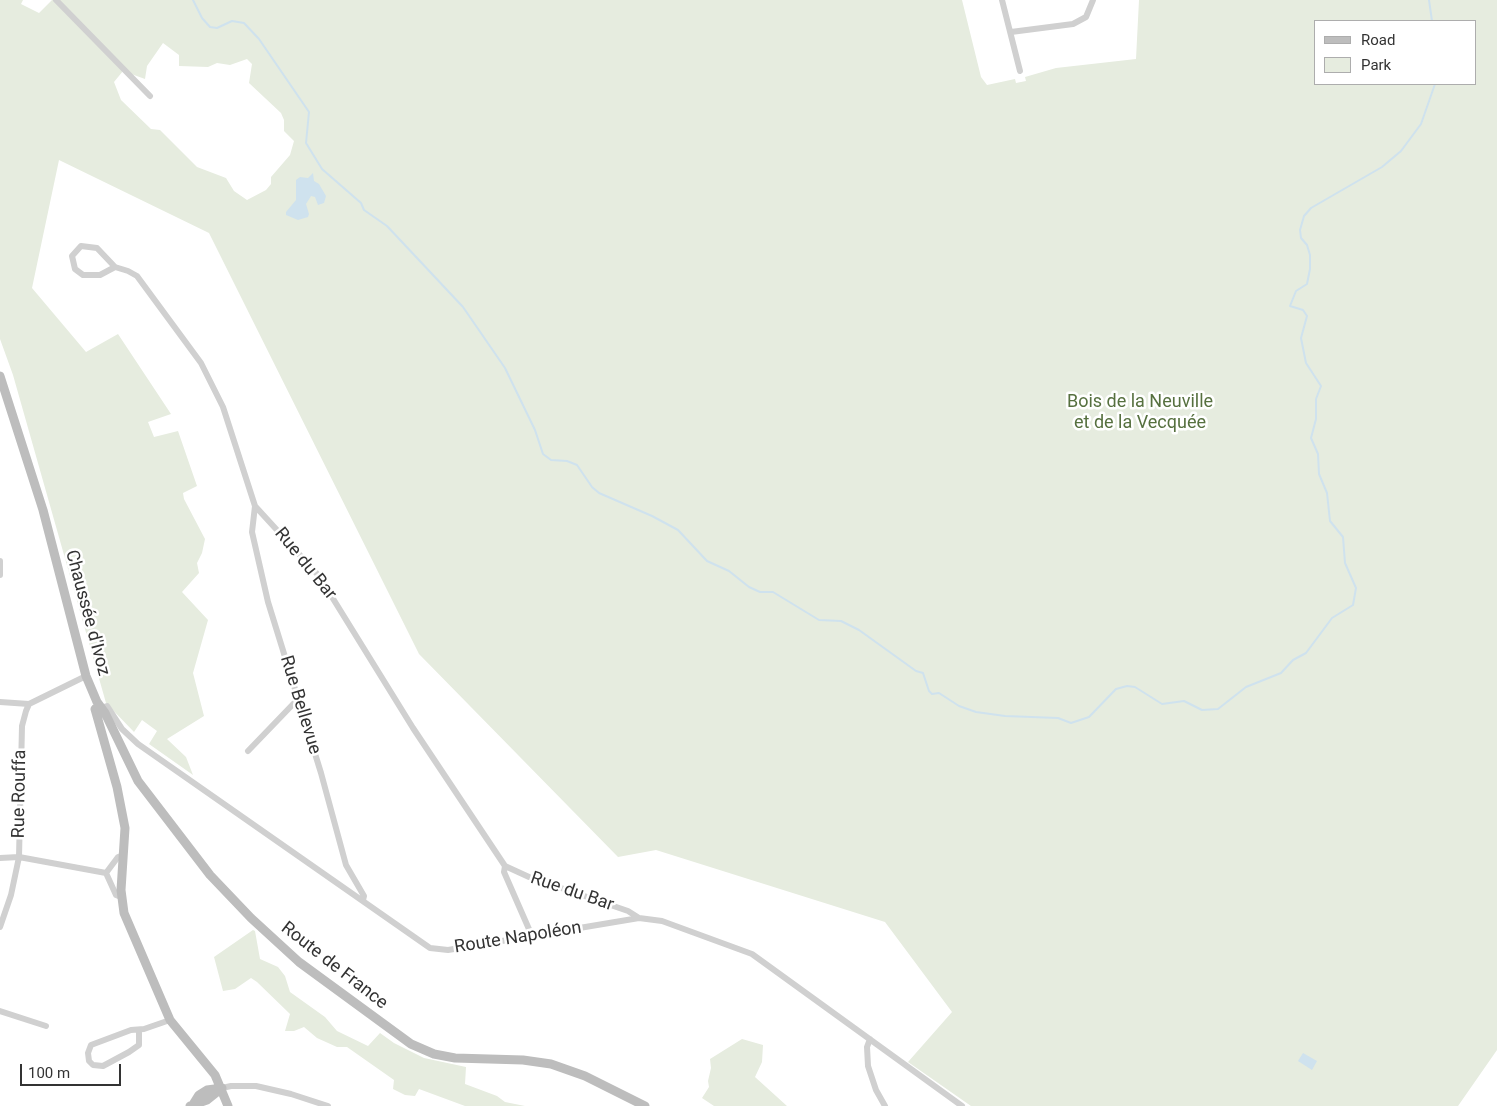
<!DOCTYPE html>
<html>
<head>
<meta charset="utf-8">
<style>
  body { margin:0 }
  #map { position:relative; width:1497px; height:1106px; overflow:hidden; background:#fff; font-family:Roboto,sans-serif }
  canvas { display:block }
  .legend { position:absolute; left:1314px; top:20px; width:162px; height:65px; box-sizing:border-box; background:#fff; border:1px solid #adadad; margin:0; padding:6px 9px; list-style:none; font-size:15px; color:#333 }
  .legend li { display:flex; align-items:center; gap:10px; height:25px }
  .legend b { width:25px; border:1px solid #adadad }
  .scale { position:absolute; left:20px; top:1064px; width:101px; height:22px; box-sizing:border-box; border:2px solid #333; border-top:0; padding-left:6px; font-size:15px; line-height:18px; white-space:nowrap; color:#333; -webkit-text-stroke:4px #fff; paint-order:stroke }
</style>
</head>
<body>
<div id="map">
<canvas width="1497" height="1106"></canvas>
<ul class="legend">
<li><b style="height:6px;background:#bdbdbd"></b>Road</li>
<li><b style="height:14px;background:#e6ecdf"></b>Park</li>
</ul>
<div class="scale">100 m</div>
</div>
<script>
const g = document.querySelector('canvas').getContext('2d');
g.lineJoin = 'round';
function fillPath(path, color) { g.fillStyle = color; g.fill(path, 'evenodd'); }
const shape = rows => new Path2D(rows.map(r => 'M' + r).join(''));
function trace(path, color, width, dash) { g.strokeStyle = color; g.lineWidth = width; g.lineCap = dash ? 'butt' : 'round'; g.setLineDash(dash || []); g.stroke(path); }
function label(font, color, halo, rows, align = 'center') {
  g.font = font + ' Roboto,sans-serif'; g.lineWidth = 5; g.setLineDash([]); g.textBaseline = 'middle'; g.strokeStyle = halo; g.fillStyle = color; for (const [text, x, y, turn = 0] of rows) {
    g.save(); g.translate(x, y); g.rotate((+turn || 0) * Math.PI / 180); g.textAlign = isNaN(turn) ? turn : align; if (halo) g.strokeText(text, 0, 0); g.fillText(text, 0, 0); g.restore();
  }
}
fillPath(shape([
  [0,0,23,0,21,4,39,13,52,0,962,0,981,77,987,85,1015,79,1016,83,1026,81,1025,77,1056,68,1136,59,1139,0,1497,0,1497,1050,1458,1106,971,1106,908,1062,952,1012,885,922,656,850,618,857,419,654,209,233,59,160,32,288,86,352,118,334,171,414,148,422,154,437,178,431,197,486,183,493,184,499,205,539,202,553,197,563,199,573,182,592,208,620,193,673,204,716,167,739,186,757,193,775,149,744,157,731,142,720,134,732,106,703,13,375,0,339],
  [1316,21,1476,21,1476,84,1316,84],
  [163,43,179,55,179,66,208,67,217,63,230,65,247,59,252,64,249,83,281,113,284,120,284,131,294,141,290,155,271,177,271,184,266,190,247,200,234,191,226,178,197,167,160,130,151,129,121,100,114,82,123,71,145,79,147,66],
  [253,930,255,931,260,959,278,967,285,976,290,992,325,1017,337,1031,368,1046,380,1033,394,1043,424,1058,466,1067,465,1084,497,1096,505,1102,525,1106,465,1106,419,1089,415,1096,405,1095,393,1089,394,1080,347,1047,337,1047,317,1038,304,1027,294,1031,285,1031,290,1014,257,982,251,978,235,989,223,991,214,957],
  [742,1039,763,1045,762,1062,755,1077,787,1106,714,1106,702,1098,709,1087,708,1081,711,1068,710,1059]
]), '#e6ecdf');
fillPath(shape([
  [313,173,314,181,319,184,326,196,324,203,318,205,315,197,311,196,306,204,309,214,308,217,298,220,286,215,286,212,296,200,296,180,300,177,308,178],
  [1303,1053,1317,1061,1312,1070,1298,1061]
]), '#cfe2ee');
trace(shape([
  [193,0,202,18,210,27,217,28,232,21,244,23,259,39,309,112,306,143,322,169,361,203,364,210,387,226,463,307,505,368,535,430,543,454,551,460,567,461,577,465,592,487,599,493,652,516,678,530,707,561,729,571,749,587,760,592,773,592,819,620,841,621,859,630,916,671,923,673,929,691,932,694,939,693,959,706,976,712,1005,716,1058,718,1071,723,1089,717,1116,689,1127,686,1135,687,1162,704,1184,701,1202,710,1218,709,1246,687,1281,673,1293,660,1306,653,1332,618,1353,605,1356,588,1345,563,1343,537,1330,521,1327,493,1319,474,1318,454,1311,438,1316,419,1316,399,1321,386,1306,363,1301,338,1307,316,1303,310,1290,306,1296,291,1307,284,1310,269,1310,255,1307,245,1301,238,1300,230,1304,216,1311,208,1382,167,1401,151,1421,124,1435,84],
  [1429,0,1432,21]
]), '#cfe2ee', 2);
trace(shape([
  [56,0,150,96],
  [1002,0,1020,71],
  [1011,32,1073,24,1086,17,1093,0],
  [115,267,100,275,83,275,75,269,72,256,81,246,97,248,115,267,128,271,137,276,201,363,223,407,255,506,319,576,413,728,505,866],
  [255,506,252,532,268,602,321,773,346,865,364,896,363,900],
  [0,561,0,575],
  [86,676,29,704,26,711,22,726,19,857,106,873],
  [0,702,29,704],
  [101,708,107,706,122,729,138,744,430,948,448,950,639,918,662,921,752,954,962,1106],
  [248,751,298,699],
  [0,858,19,857,11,895,0,927],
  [121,897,116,895,106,873,118,857,124,855],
  [532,936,504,872,505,866,529,877,628,911,639,918],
  [0,1011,46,1026],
  [139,1030,139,1045,129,1052,103,1066,93,1065,89,1061,88,1053,91,1045,131,1030,144,1029,170,1020],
  [870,1039,867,1047,868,1066,876,1090,885,1106],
  [222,1088,231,1086,256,1086,291,1094,328,1106]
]), '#d0d0d0', 6);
trace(shape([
  [0,376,43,510,86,676,97,702,105,713,138,781,210,875,251,918,299,962,411,1044,434,1054,455,1058,523,1060,551,1064,585,1076,645,1106],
  [101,708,95,709,117,787,125,828,121,890,124,913,170,1020,215,1075,228,1106],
  [194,1103,199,1095,207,1090,222,1088],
  [190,1106,207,1100,222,1088]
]), '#bdbdbd', 9);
label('18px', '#56703f', '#fff', [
  ["Bois de la Neuville",1140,402],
  ["et de la Vecquée",1140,423]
]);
label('18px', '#333', '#fff', [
  ["Rue du Bar",305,564,51],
  ["Chaussée d'Ivoz",87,613,75],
  ["Rue Bellevue",300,705,73],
  ["Rue Rouffa",20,794,-89],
  ["Rue du Bar",572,892,19],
  ["Route Napoléon",518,938,-9],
  ["Route de France",334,966,38]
]);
</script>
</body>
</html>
